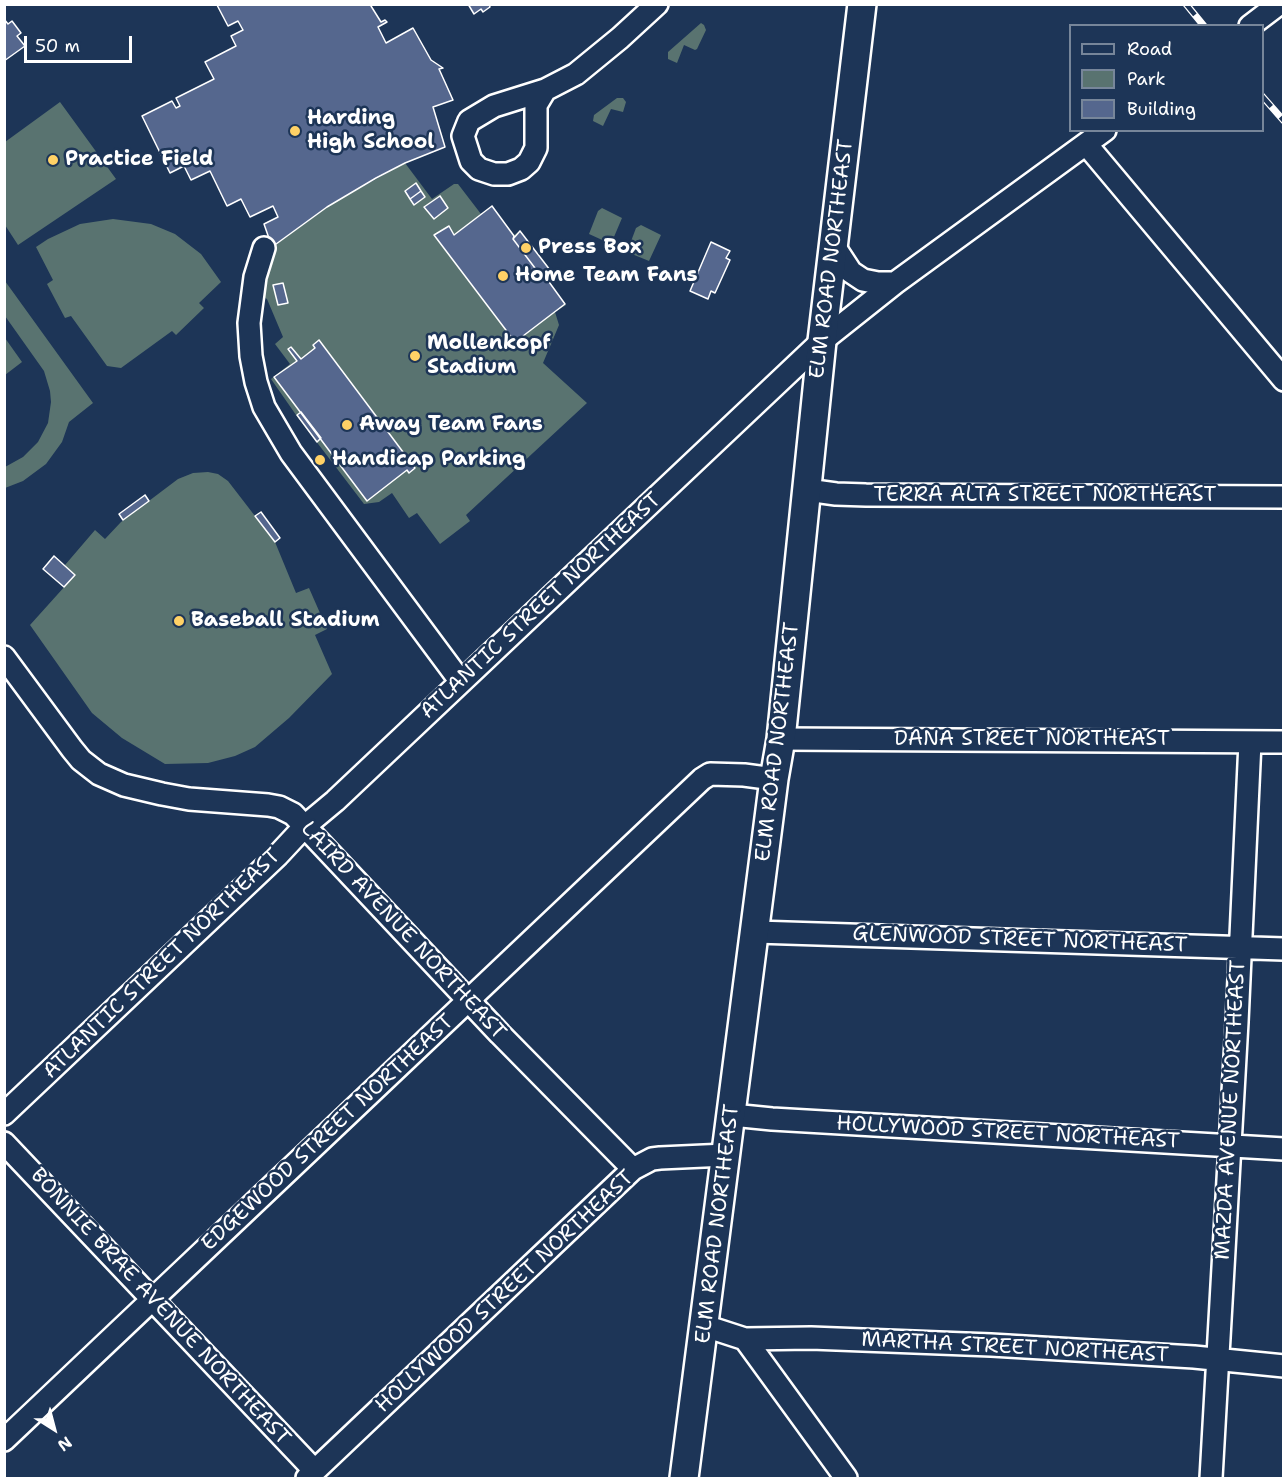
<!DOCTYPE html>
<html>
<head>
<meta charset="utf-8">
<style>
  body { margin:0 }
  #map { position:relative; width:1288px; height:1483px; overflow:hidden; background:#1d3557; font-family:"Shantell Sans",sans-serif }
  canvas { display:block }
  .frame { position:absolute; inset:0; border:6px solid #fff; pointer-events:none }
  .legend { position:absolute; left:1069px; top:24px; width:195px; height:108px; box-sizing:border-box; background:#1d3557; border:2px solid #77869a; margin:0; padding:8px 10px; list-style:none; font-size:18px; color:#fff }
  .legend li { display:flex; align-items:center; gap:12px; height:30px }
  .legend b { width:30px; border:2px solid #77869a }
  .north { position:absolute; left:24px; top:1399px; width:60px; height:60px; -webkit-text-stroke:4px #1d3557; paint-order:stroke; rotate:144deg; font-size:16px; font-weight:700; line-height:24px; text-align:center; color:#fff }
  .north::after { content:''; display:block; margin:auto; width:21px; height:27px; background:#fff; clip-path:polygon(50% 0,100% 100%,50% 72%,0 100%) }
  .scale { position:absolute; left:24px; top:36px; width:108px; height:27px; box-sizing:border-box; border:3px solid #fff; border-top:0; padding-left:8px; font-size:18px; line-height:21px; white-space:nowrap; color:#fff; -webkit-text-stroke:4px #1d3557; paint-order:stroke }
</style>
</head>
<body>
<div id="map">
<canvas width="1288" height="1483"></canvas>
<div class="frame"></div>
<ul class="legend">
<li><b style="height:8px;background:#1d3557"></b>Road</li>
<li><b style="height:16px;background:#597370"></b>Park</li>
<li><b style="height:16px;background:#55678e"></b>Building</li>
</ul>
<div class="north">N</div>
<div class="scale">50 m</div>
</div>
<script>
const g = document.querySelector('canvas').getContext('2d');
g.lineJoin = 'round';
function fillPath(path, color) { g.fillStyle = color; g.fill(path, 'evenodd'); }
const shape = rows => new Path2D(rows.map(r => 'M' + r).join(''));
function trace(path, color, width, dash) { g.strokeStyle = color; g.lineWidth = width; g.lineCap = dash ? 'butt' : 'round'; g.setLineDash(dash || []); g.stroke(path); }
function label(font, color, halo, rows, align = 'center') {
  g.font = font + ' "Shantell Sans",sans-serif'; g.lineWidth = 5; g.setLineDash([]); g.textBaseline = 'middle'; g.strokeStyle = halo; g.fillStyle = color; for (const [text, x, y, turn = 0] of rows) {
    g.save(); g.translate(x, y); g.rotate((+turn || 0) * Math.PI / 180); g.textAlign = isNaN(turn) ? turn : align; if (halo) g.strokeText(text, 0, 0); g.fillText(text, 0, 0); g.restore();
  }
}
fillPath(shape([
  [701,23,704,25,706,30,697,49,695,50,684,45,677,63,668,59,668,52],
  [617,98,623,98,626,102,623,112,611,109,603,126,593,121,594,115],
  [60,102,116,179,18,245,5,225,5,142],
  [405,163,432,199,454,184,458,184,481,214,492,206,514,235,520,231,550,270,544,275,566,305,555,312,559,325,543,363,587,403,466,515,470,521,440,544,417,513,409,518,392,493,379,502,364,504,296,415,271,379,290,364,275,344,283,337,267,299,261,296,266,276,279,238,310,216],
  [602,208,622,218,611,244,589,234,598,211],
  [113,219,151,224,175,234,201,254,221,282,199,303,204,308,176,335,172,331,121,368,107,366,71,316,65,318,47,284,53,280,36,247,48,239,80,224],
  [641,225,661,235,649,261,627,252,636,228],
  [5,281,93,403,69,422,62,442,46,464,23,481,5,488,5,467,23,457,38,442,48,423,51,402,50,391,44,371,5,316],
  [5,338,22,362,5,375,4,375],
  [208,472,218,474,228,481,275,542,296,593,309,588,327,629,315,635,332,674,289,718,255,747,235,756,208,763,165,764,122,738,92,713,30,625,75,575,65,565,95,530,105,539,121,522,178,479,193,473]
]), '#597370');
const building = shape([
  [373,4,371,6,381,22,385,20,387,22,378,27,386,43,413,28,431,60,443,68,439,69,453,100,433,107,445,147,405,163,376,178,327,207,272,247,264,224,278,217,273,206,250,217,241,199,227,206,210,171,191,180,184,166,170,173,142,116,172,101,176,108,180,106,176,98,214,79,205,62,236,46,231,36,243,30,238,21,228,26,217,5,373,4],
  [468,4,489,4,490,7,483,12,481,9,474,14,468,4],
  [4,19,8,24,12,21,21,33,17,36,25,46,4,61,4,19],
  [416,183,421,191,410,199,405,191,416,183],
  [421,191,425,197,414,205,410,199,421,191],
  [440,196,448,208,434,219,424,207,440,196],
  [492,206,514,236,513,239,541,276,544,275,565,304,523,336,526,340,518,346,434,235,449,226,454,235,492,206],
  [520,231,550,270,541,276,513,239,520,231],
  [711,242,730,251,726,258,730,260,715,293,711,291,708,299,690,291,711,242],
  [283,283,288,303,278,305,273,285,283,283],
  [319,340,415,468,409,473,407,470,367,501,274,377,297,361,288,349,291,347,301,359,315,348,313,345,319,340],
  [301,412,321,438,317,442,297,415,301,412],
  [145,495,149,501,123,520,119,514,145,495],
  [261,512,280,538,275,542,255,516,261,512],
  [54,556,75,575,64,587,43,569,54,556]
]);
fillPath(building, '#55678e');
trace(building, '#fff', 1.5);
const minor = shape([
  [1250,26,1279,4],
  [545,90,536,105,536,148,529,162,521,169,508,174,494,174,479,169,471,161,463,136,469,121,494,106,545,90,576,74,620,38,657,4],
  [1086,144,1284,380],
  [834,246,851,272,863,280,878,283,895,283],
  [264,248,255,277,249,323,251,356,256,382,264,407,291,453,461,682],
  [807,490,836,494,866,495,1284,497],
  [4,657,72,749,81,760,99,774,124,785,162,794,189,799,268,805,279,807,293,814,500,1034,633,1169],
  [781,739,1284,742],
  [756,932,1284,949],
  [4,1114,278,855,305,826,335,801,822,341,895,283,1105,130],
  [732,1115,772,1119,1284,1149],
  [4,1143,315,1471],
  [705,1326,745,1339,846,1478],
  [745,1339,811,1338,991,1345,1194,1357,1284,1366],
  [4,1440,702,779,710,774,744,775,774,779],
  [307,1478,633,1169,652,1159,660,1158,726,1155],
  [1211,1478,1237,1022,1250,742]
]);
const major = shape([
  [684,1478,774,779,781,739,822,341,862,4]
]);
trace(minor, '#fff', 26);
trace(major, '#fff', 32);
trace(minor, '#1d3557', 21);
trace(major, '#1d3557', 27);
const rail = shape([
  [1186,4,1204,26],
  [1262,96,1284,121]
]);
trace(rail, '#fff', 7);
trace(rail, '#1d3557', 4.5, [14]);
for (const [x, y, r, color] of [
  [295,131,6,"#ffd166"],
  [53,160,6,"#ffd166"],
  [526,248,6,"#ffd166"],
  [503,276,6,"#ffd166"],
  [415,356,6,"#ffd166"],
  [347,425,6,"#ffd166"],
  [320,460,6,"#ffd166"],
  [179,621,6,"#ffd166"]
]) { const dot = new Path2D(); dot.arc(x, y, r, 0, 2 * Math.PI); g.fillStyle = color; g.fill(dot); trace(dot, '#1d3557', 2); }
label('bold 21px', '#fff', '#1d3557', [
  ["Harding",307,119],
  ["High School",307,143],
  ["Practice Field",65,160],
  ["Press Box",538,248],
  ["Home Team Fans",515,276],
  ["Mollenkopf",427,344],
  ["Stadium",427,368],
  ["Away Team Fans",359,425],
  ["Handicap Parking",332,460],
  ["Baseball Stadium",191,621]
], 'left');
label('21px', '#fff', '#1d3557', [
  ["ELM ROAD NORTHEAST",832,259,-83],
  ["TERRA ALTA STREET NORTHEAST",1045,496],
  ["ATLANTIC STREET NORTHEAST",541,606,-43],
  ["DANA STREET NORTHEAST",1032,740],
  ["ELM ROAD NORTHEAST",778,742,-83],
  ["LAIRD AVENUE NORTHEAST",403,931,47],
  ["GLENWOOD STREET NORTHEAST",1020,940,2],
  ["ATLANTIC STREET NORTHEAST",162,964,-44],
  ["MAZDA AVENUE NORTHEAST",1231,1110,-87],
  ["EDGEWOOD STREET NORTHEAST",328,1133,-43],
  ["HOLLYWOOD STREET NORTHEAST",1008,1133,3],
  ["ELM ROAD NORTHEAST",718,1224,-83],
  ["HOLLYWOOD STREET NORTHEAST",505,1292,-43],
  ["BONNIE BRAE AVENUE NORTHEAST",160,1307,47],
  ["MARTHA STREET NORTHEAST",1015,1348,3]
]);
</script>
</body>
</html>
